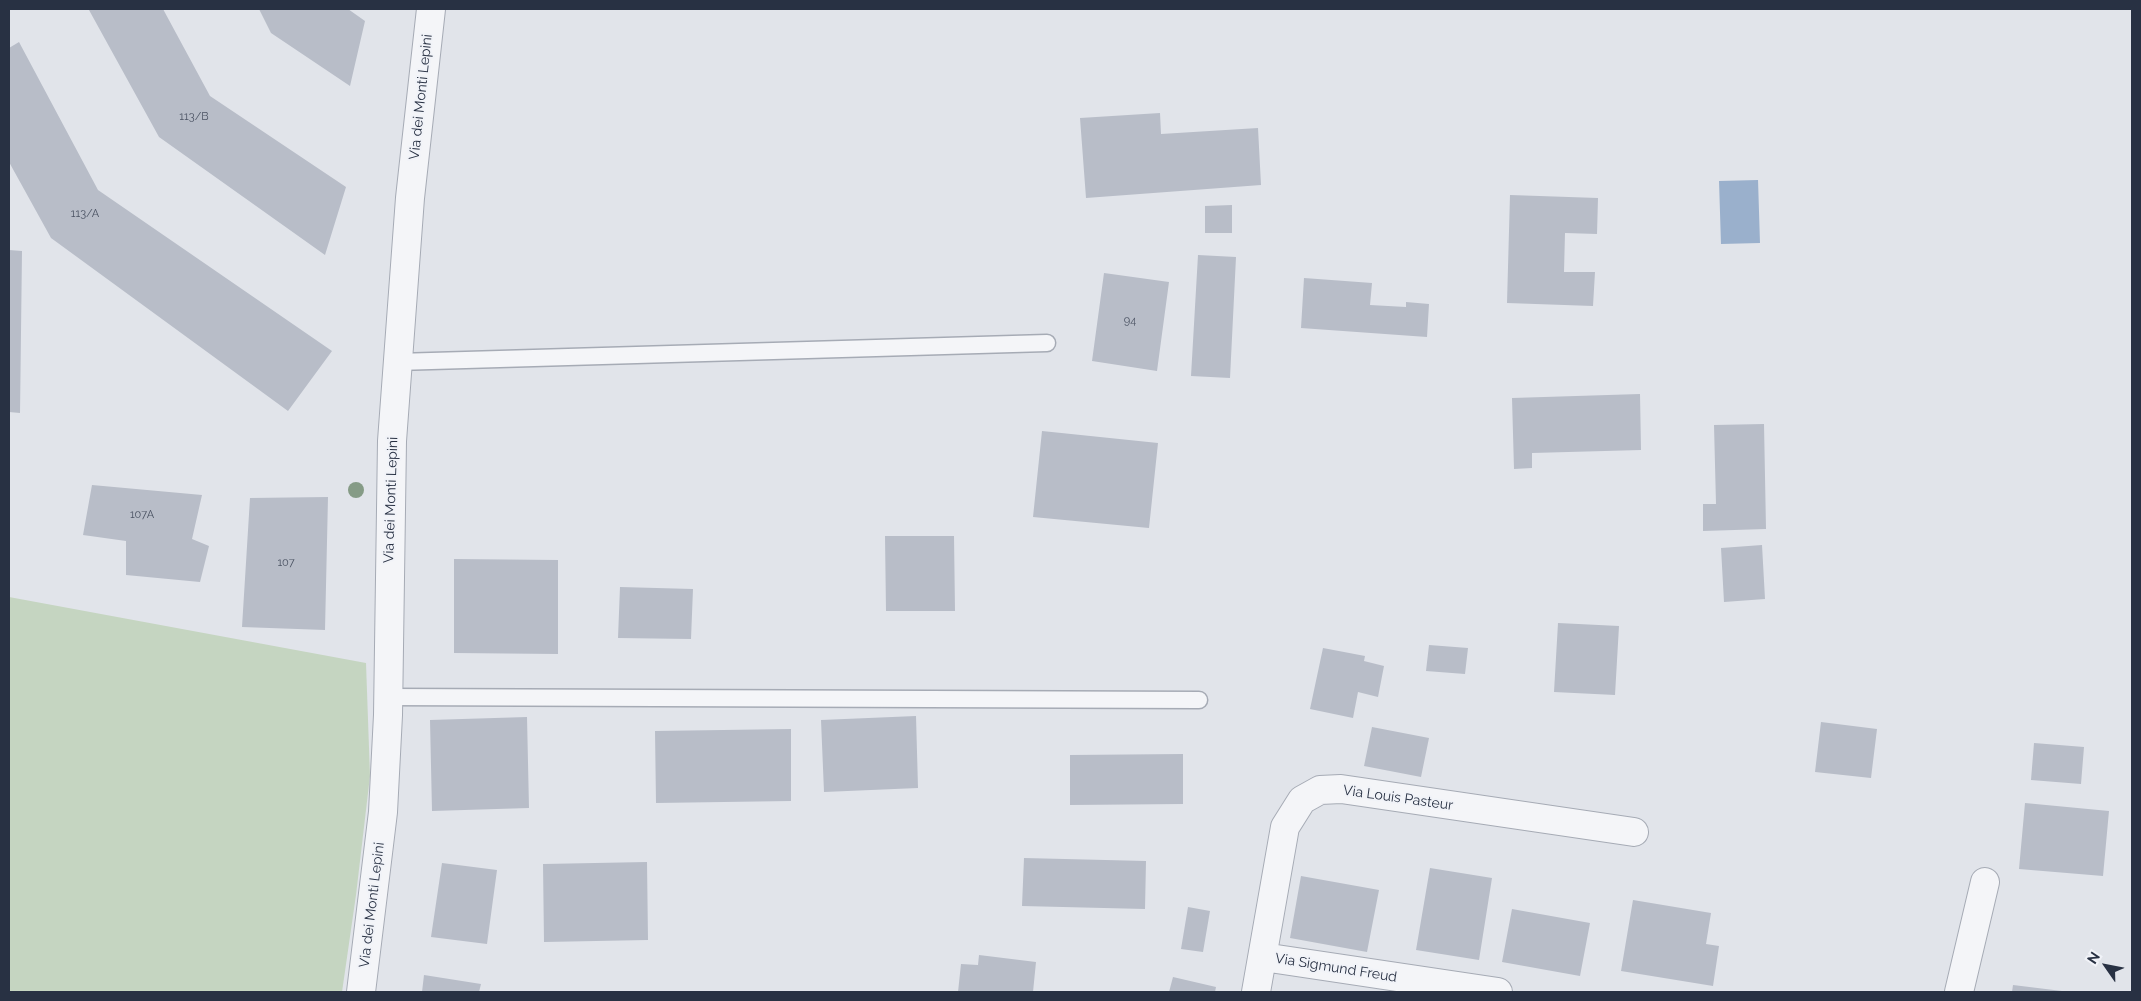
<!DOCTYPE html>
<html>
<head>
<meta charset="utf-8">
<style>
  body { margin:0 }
  #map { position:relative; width:2141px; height:1001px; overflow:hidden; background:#e1e4ea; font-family:Raleway,sans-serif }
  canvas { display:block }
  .frame { position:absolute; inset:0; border:10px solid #283143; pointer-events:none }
  .north { position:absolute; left:2081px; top:941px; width:50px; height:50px; -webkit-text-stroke:4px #f1f3f8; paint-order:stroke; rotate:303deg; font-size:14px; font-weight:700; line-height:20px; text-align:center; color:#283143 }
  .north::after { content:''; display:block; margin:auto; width:18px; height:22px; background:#283143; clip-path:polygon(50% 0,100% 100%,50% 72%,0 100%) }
</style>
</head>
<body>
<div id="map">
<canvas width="2141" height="1001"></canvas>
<div class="frame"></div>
<div class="north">N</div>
</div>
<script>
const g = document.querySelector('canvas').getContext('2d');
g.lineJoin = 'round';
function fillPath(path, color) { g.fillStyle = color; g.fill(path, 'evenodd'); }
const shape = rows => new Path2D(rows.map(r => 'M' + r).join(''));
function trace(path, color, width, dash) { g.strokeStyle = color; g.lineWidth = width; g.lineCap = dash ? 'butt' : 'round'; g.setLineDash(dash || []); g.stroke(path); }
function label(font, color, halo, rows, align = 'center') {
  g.font = font + ' Raleway,sans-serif'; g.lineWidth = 4; g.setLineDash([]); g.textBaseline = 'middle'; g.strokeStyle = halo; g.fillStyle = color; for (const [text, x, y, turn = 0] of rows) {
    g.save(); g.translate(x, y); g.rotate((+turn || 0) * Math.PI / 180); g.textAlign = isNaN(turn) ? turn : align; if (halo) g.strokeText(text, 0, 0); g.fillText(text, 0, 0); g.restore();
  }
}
fillPath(shape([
  [9,597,366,663,370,776,356,895,342,992,9,992]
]), '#c5d5c1');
fillPath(shape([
  [1758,180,1760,243,1721,244,1719,181]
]), '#9ab0cc');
fillPath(shape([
  [91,9,163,9,210,96,346,187,325,255,159,137,89,10],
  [259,9,348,9,365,21,350,86,271,33],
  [19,42,98,190,332,351,288,411,51,238,9,162,9,48],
  [1160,113,1161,134,1258,128,1261,185,1086,198,1080,118],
  [1510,195,1598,198,1597,234,1565,233,1564,272,1595,272,1593,306,1507,303],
  [1232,205,1232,233,1205,233,1205,206],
  [9,250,22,251,20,413,9,412],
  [1198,255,1236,257,1230,378,1191,376],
  [1104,273,1169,282,1157,371,1092,361],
  [1304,278,1372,283,1370,305,1406,307,1406,302,1429,304,1427,337,1301,328],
  [1640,394,1641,450,1532,453,1532,468,1514,469,1512,398],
  [1764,424,1766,529,1703,531,1703,504,1716,504,1714,425],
  [1042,431,1158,443,1149,528,1033,517],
  [92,485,202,495,192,539,209,546,200,582,126,575,126,541,83,535],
  [328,497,325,630,242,627,250,498],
  [885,536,954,536,955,611,886,611],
  [1762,545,1765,599,1724,602,1721,548],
  [454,559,558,560,558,654,454,653],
  [620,587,693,589,691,639,618,638],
  [1558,623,1619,626,1615,695,1554,692],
  [1429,645,1468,648,1465,674,1426,671],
  [1323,648,1365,656,1364,661,1384,666,1378,697,1358,692,1353,718,1310,709],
  [916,716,918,788,824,792,821,720],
  [527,717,529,808,432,811,430,720],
  [1821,722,1877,729,1871,778,1815,772],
  [1372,727,1429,738,1421,777,1364,766],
  [791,729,791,801,656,803,655,731],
  [2034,743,2084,747,2081,784,2031,780],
  [1183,754,1183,804,1070,805,1070,755],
  [2025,803,2109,811,2103,876,2019,869],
  [1024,858,1146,861,1145,909,1022,906],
  [647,862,648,940,544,942,543,864],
  [442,863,497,870,487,944,431,937],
  [1430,868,1492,878,1479,960,1416,950],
  [1301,876,1379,890,1367,952,1290,938],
  [1633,900,1711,913,1706,944,1719,946,1713,986,1621,971],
  [1188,907,1210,911,1203,952,1181,949],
  [1512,909,1590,923,1580,976,1502,962],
  [979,955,1036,962,1033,992,958,992,961,964,978,965],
  [424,975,481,984,479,992,422,992],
  [1173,977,1216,987,1215,992,1169,992],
  [2013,985,2062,991,2062,992,2012,992]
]), '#b8bdc8');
const service = shape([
  [397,362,1047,343],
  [387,697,1199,700]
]);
const minor = shape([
  [1263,957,1498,992],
  [1256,992,1285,827,1302,800,1320,790,1341,789,1634,832],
  [1959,992,1985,882]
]);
const tertiary = shape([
  [361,992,383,812,388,715,392,441,410,198,431,9]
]);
trace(service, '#a6abb5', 19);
trace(minor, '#a6abb5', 30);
trace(tertiary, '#a6abb5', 30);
trace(service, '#f4f5f8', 16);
trace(minor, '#f4f5f8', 28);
trace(tertiary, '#f4f5f8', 28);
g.fillStyle = '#859b86';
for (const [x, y] of [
  [356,490]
]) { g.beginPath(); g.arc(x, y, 8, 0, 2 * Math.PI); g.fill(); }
label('11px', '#4c5464', null, [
  ["113/B",194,117],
  ["113/A",85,214],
  ["94",1130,321],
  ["107A",142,515],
  ["107",286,563]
]);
label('14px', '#283143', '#f1f3f8', [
  ["Via dei Monti Lepini",421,97,-84],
  ["Via dei Monti Lepini",391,500,-88],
  ["Via Louis Pasteur",1398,798,8],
  ["Via dei Monti Lepini",372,905,-83],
  ["Via Sigmund Freud",1336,968,9]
]);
</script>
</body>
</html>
